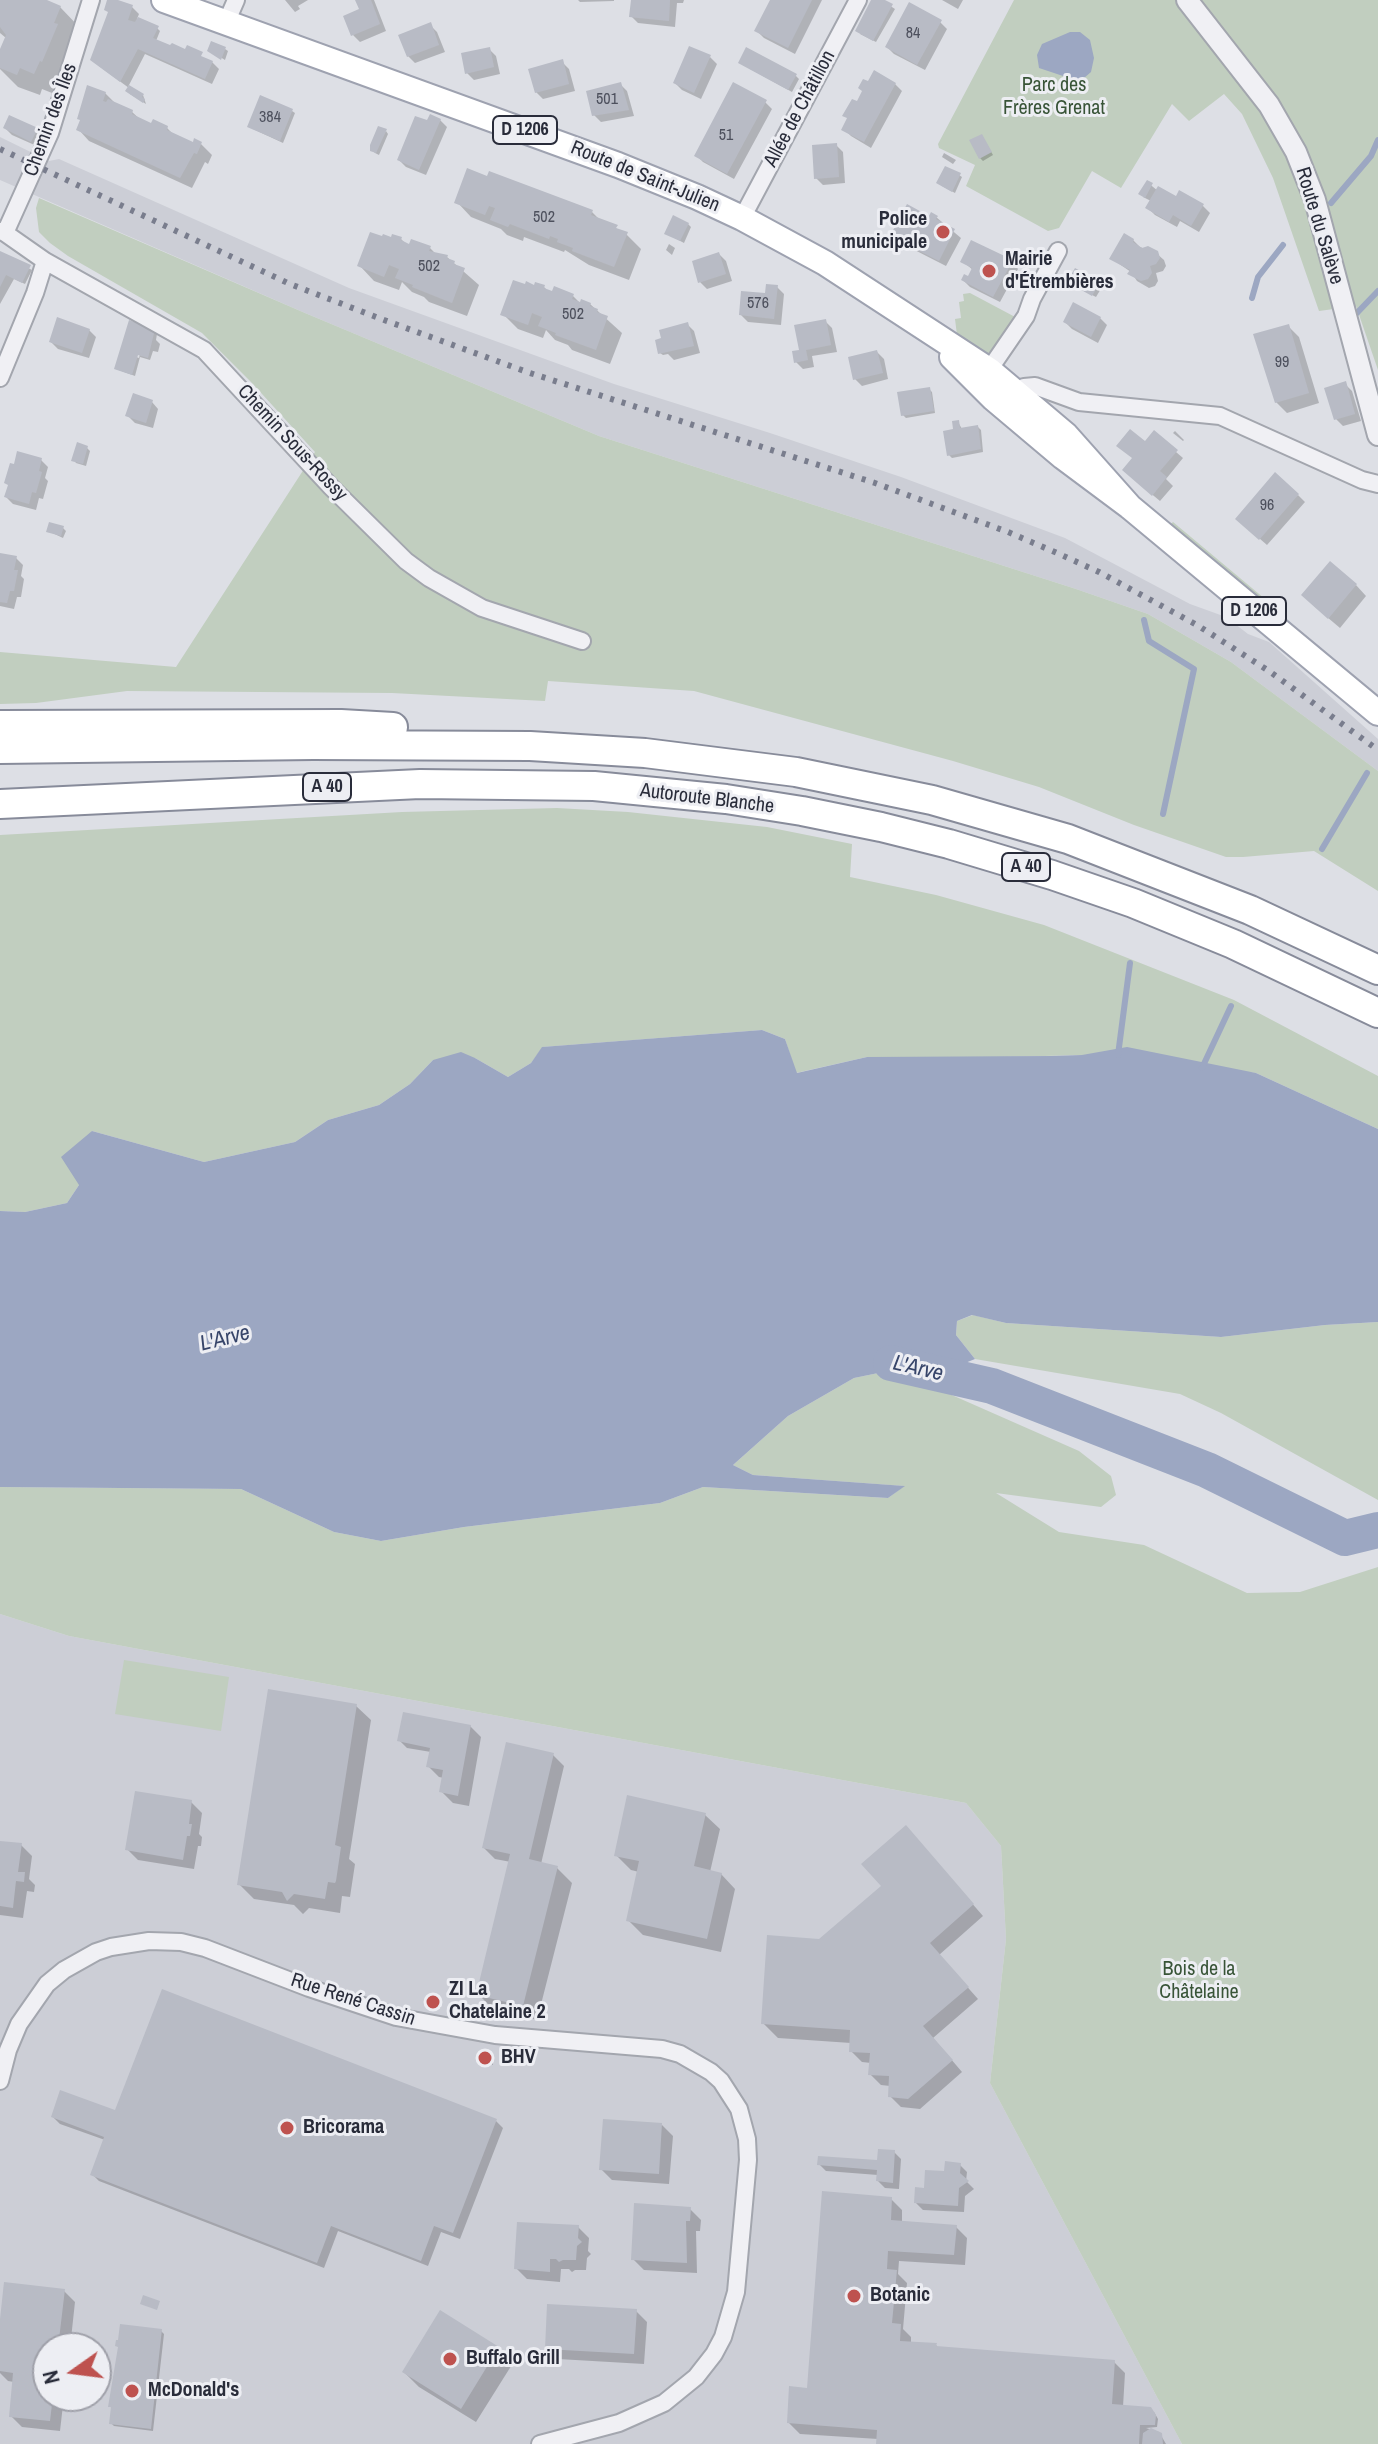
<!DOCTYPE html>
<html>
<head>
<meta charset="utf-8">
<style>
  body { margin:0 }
  #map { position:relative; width:1378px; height:2444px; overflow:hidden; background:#dddfe5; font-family:"Archivo Narrow",sans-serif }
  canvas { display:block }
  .north { position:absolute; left:32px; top:2332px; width:80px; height:80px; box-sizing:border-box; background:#edeef3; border:2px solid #9fa0a9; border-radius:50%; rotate:256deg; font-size:22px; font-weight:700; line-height:32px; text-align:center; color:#292c3a }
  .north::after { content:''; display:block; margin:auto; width:28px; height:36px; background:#be524f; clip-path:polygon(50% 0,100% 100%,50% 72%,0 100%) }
</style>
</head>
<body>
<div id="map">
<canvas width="1378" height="2444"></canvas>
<div class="north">N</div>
</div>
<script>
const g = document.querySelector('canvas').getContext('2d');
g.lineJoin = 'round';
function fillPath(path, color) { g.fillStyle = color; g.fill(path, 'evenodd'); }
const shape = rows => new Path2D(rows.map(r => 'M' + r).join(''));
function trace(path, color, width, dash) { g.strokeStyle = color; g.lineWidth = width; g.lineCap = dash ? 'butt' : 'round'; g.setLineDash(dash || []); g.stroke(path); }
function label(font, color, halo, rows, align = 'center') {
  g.font = font + ' "Archivo Narrow",sans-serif'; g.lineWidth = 6; g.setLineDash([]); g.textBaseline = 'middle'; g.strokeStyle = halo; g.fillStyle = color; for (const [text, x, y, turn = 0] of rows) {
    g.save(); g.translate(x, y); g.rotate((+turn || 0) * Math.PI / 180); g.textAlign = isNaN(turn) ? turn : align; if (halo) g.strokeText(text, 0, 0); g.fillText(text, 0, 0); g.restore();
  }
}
fillPath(shape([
  [0,137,49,161,59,159,349,288,614,384,770,433,901,477,1065,538,1190,604,1226,617,1248,634,1269,642,1378,739,1378,771,1231,662,1148,614,1076,589,599,436,305,313,0,180],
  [0,1614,69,1636,966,1803,1001,1846,1006,1939,990,2083,1182,2444,0,2444],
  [48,2348,96,2348,96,2396,48,2396]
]), '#ccced6');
fillPath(shape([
  [1014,0,1378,0,1378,370,1356,306,1319,311,1273,178,1242,114,1224,94,1189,121,1172,104,1121,188,1092,171,1059,228,1048,231,966,186,975,165,939,148,938,144],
  [39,198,305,313,599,436,1076,589,1148,614,1231,662,1378,771,1378,891,1314,851,1243,857,1226,857,1134,825,1039,787,953,761,694,691,548,681,545,701,392,693,127,691,36,703,0,704,0,652,176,667,315,452,252,383,202,333,68,256,50,243,39,232,36,208],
  [970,293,1017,318,991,356,957,335,955,319,961,318,959,302,964,301,963,294],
  [1173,522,1283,614,1280,619,1169,526],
  [557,808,628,812,767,827,852,844,850,877,936,895,1044,925,1234,1000,1378,1076,1378,1129,1256,1073,1082,1055,969,1058,867,1057,796,1073,785,1039,762,1030,543,1047,531,1063,508,1077,475,1058,433,1060,410,1084,379,1105,328,1120,295,1142,204,1162,92,1131,79,1185,67,1203,25,1212,0,1211,0,835,402,812],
  [973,1315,1006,1323,1221,1337,1325,1325,1378,1322,1378,1500,1221,1413,1180,1394,975,1359,956,1335,957,1321],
  [888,1371,920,1381,1079,1451,1111,1476,1116,1495,1101,1507,996,1493,1059,1532,1144,1545,1247,1593,1300,1592,1378,1567,1378,2444,1182,2444,990,2083,1006,1939,1001,1846,966,1803,69,1636,0,1614,0,1487,241,1489,334,1532,381,1541,464,1527,660,1503,703,1487,888,1498,904,1486,753,1475,733,1465,788,1416,854,1378],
  [124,1660,229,1677,221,1731,115,1714]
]), '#c1cebf');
fillPath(shape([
  [1070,32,1080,32,1090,40,1094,58,1091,72,1084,78,1075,80,1039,68,1037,55,1042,44],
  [762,1030,785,1039,797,1073,867,1057,1051,1056,1082,1055,1127,1047,1256,1073,1378,1129,1378,1322,1325,1325,1221,1337,1006,1323,972,1315,957,1321,956,1335,975,1359,920,1381,888,1371,854,1378,788,1416,733,1465,753,1475,905,1486,888,1498,703,1487,660,1503,464,1527,381,1541,334,1532,241,1489,0,1487,0,1211,25,1212,67,1203,79,1185,61,1157,92,1131,204,1162,295,1142,328,1120,379,1105,410,1084,433,1060,461,1052,475,1058,508,1077,531,1063,542,1047]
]), '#9ca7c2');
fillPath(shape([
  [0,0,41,0,60,7,82,30,57,95,42,89,40,95,18,87,0,69,0,55,6,38,0,33],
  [110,0,132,7,139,14,137,19,157,28,160,31,156,41,212,62,219,69,212,84,145,54,128,87,143,95,146,104,130,94,129,88,99,66,110,13],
  [285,0,308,0,298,6,300,9,295,12],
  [357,0,374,0,386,31,360,42,353,35,361,10],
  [578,0,614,0,614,1,580,2],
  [633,0,684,0,683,3,677,3,675,27,638,23,631,16],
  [772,0,822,0,795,54,764,38,757,31],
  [875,0,881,0,895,9,876,42,860,34],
  [942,0,963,0,958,9],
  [940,22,947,29,925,70,894,54,887,47],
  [430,25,437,32,445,52,415,63,408,56],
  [225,49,228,51,225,60,209,50],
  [489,49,496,56,500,74,474,80,467,73],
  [710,57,717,64,701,99,682,90,675,83],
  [562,62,569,69,575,91,543,99,536,92],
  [743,65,796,76,799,79,792,92],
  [620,84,627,91,634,116,601,122,594,115],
  [895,84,902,91,871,148,851,136,844,129,857,104],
  [105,93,117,105,132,112,142,121,167,128,175,136,194,145,201,144,212,155,208,164,205,162,192,188,89,141,79,130],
  [765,102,772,109,734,179,703,162,696,155],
  [292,111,295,113,283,143,253,129],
  [440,120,447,127,426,175,406,167,399,160,428,123],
  [5,128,37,130,44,137,39,147,12,135],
  [386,131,388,134,379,155,375,153,372,150],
  [982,136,993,155,983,161,980,158],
  [836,145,843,152,845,183,823,185,816,178],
  [944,153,956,160,953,164,942,157],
  [959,175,962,177,955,193,942,186],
  [1147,182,1158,191,1176,199,1203,206,1210,213,1199,232,1180,221,1177,227,1155,215,1148,208,1151,201,1143,197],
  [457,202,592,212,599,219,626,234,641,249,629,280,589,265,565,250,564,252,524,237,523,241,507,235,501,229,471,217],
  [936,217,961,238,946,266,899,242,892,235],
  [688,224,691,227,684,243,667,234],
  [401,239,407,245,430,248,437,255,447,257,479,285,467,316,429,302,424,297,412,292,402,282,399,290,374,281,360,266],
  [1133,240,1140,247,1156,253,1164,260,1166,266,1163,271,1156,273,1158,281,1155,286,1149,288,1137,281,1131,272,1112,259],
  [669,244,675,248,672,255,666,250],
  [0,253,32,270,25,284,14,279,0,304],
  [719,254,726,261,732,281,707,289,700,282],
  [962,261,1012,262,1018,269,1000,302,970,287,963,280,968,279,973,270],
  [1099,284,1102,287,1096,297,1072,285],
  [544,287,550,293,573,296,581,304,590,304,622,333,610,364,572,350,568,345,555,340,546,330,543,338,518,329,503,314],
  [777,287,784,294,781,325,748,322,741,315],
  [1100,318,1107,325,1098,343,1072,329,1065,322],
  [825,321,832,328,837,352,812,356,814,367,803,369,796,362,801,352],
  [130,323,154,331,157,334,156,340,160,344,158,352,153,351,150,360,140,357,135,376,116,369],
  [128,350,140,354,139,358,128,354],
  [687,324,694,331,700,353,674,360,668,354,663,355,660,353],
  [1288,326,1299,337,1319,403,1287,413,1276,402],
  [89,330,96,337,89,358,58,349,51,342],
  [877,352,884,359,888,379,862,386,855,379],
  [1345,384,1352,391,1361,421,1343,426,1336,419],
  [929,389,932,392,935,413,906,418,903,415],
  [152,402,158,409,153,428,135,423,128,416],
  [958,422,962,429,978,427,981,430,983,452,952,458,949,455],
  [1175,431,1184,440,1183,441,1173,433],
  [1145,443,1176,452,1183,458,1166,479,1173,486,1160,501,1131,477],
  [87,448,90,451,86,466,76,463,74,460],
  [41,460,48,467,45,478,48,481,43,499,39,498,36,510,13,504,6,497],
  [1298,495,1305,502,1267,545,1244,525],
  [63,528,66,531,63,538,48,531],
  [0,555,16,558,23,565,21,576,24,579,21,597,17,597,14,609,0,606],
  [1356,585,1366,596,1340,628,1314,606],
  [356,1706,371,1720,349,1859,355,1864,350,1897,342,1896,340,1913,309,1908,303,1914,294,1905,254,1899,239,1884],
  [470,1726,481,1737,469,1806,453,1803,442,1792,444,1778,439,1777,428,1766,431,1752,407,1748,400,1741],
  [553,1755,564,1766,541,1864,557,1868,572,1883,537,2020,493,2009,478,1994,511,1862,495,1859,484,1848],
  [191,1802,202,1813,199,1834,202,1837,201,1846,198,1846,194,1869,138,1860,127,1849],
  [705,1815,720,1829,710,1872,721,1874,735,1889,721,1952,643,1935,628,1920,639,1872,631,1870,616,1855],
  [916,1839,983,1916,939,1955,978,1999,933,2038,962,2072,920,2109,901,2107,890,2096,890,2086,881,2085,870,2074,871,2063,862,2062,851,2051,851,2043,778,2038,763,2023,819,1941,883,1886],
  [0,1843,21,1845,32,1856,29,1879,35,1885,34,1892,27,1891,23,1918,0,1915],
  [429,1999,439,2001,441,2004,441,2008,431,2006,428,2004],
  [482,2056,491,2058,493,2061,493,2065,484,2063,481,2060],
  [116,2113,496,2121,503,2128,460,2239,441,2232,428,2266,338,2231,324,2268,99,2181,92,2174,105,2140,60,2124,53,2117],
  [662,2125,673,2136,669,2184,612,2180,601,2169],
  [894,2152,901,2159,899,2189,885,2188,878,2181,878,2175,826,2171,819,2164,879,2162],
  [960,2165,967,2172,966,2181,974,2189,965,2196,964,2212,923,2210,916,2203,926,2190,946,2173],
  [891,2199,902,2210,902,2223,956,2227,967,2238,965,2265,899,2261,898,2274,907,2283,903,2329,911,2337,911,2343,936,2345,939,2349,1114,2362,1125,2373,1123,2407,1154,2412,1158,2419,1157,2427,1146,2428,1159,2432,1166,2444,878,2444,878,2439,800,2434,789,2423,809,2390],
  [690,2209,701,2220,700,2231,696,2231,697,2273,644,2270,633,2259],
  [578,2227,589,2238,588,2251,591,2254,587,2258,586,2270,575,2270,572,2272,569,2269,561,2269,560,2282,527,2279,516,2268],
  [64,2291,75,2302,70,2348,48,2348,48,2396,64,2396,60,2431,22,2427,11,2416,14,2382,8,2381,0,2373,0,2338],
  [636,2311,647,2322,644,2364,558,2359,547,2348],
  [161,2331,164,2334,153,2431,114,2426,111,2423,112,2409,110,2406],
  [498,2348,513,2363,476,2422,419,2387,404,2372]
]), '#0003');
trace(shape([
  [1331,203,1371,156,1378,140],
  [1252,298,1258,277,1283,245],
  [1355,315,1378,291],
  [1144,620,1149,641,1194,669,1163,814],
  [1322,849,1367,773],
  [1118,1055,1130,963],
  [1202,1068,1231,1006]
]), '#9ca7c2', 6);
trace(shape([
  [891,1363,992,1386,1207,1470,1345,1538,1378,1530]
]), '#9ca7c2', 36);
fillPath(shape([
  [0,0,47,0,61,6,54,23,58,24,42,62,40,61,34,74,20,68,17,75,0,68,0,49,6,35,0,27],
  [107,0,118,0,133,5,128,20,135,22,138,17,159,26,153,38,170,45,172,43,185,49,187,45,203,52,201,56,213,61,205,79,138,49,120,82,90,60,108,12,104,10],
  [355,0,371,0,380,24,351,36,343,16,359,9],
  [631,0,670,0,669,21,629,17],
  [770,0,812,0,788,48,754,31],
  [871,0,885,0,893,4,873,41,855,31],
  [909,2,942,20,917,65,885,47],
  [431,22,439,45,407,57,398,35],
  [211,41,226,47,221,60,207,51],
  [689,46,711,55,694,93,673,83],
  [490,47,494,67,465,74,461,53],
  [746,47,797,74,788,90,738,63],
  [563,59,569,84,535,93,528,69],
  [874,70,896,83,864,142,841,130,847,118,842,116,852,99,857,101,862,91,858,88,863,79,868,81],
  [621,82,629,110,592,116,586,91],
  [733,82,767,100,727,174,694,156],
  [87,85,106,92,103,101,106,102,108,99,133,110,132,114,151,123,153,119,168,126,167,130,193,142,194,138,202,142,197,154,194,153,180,178,76,130,80,120,77,119],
  [129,85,144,94,142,97,145,99,143,103,125,91],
  [260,95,293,109,280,141,247,127],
  [430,114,441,119,419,170,397,160,415,116,427,120],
  [9,115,38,128,31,142,3,128],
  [378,126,387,129,376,153,370,151,370,145],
  [982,134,992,152,979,159,969,140],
  [837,143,839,177,814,179,812,145],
  [945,166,961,173,952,192,936,183],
  [467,168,487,176,489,171,593,210,591,215,618,225,616,228,628,232,614,267,572,251,573,248,557,242,558,239,550,236,549,239,510,224,508,227,490,220,495,208,489,206,485,215,454,203],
  [1147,180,1153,183,1145,198,1138,194],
  [1158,186,1176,196,1179,190,1204,204,1191,226,1173,215,1169,222,1145,208],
  [907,204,929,216,931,212,938,216,936,219,955,229,939,261,890,236],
  [673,215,689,223,680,241,664,234],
  [370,232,382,236,383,234,391,237,392,234,402,237,401,240,409,244,411,239,431,246,429,251,448,255,447,258,455,261,454,264,465,268,452,303,412,287,413,285,395,278,399,269,389,265,384,277,357,266],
  [1124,233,1134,239,1133,242,1142,248,1148,246,1158,251,1160,258,1156,264,1150,266,1152,273,1148,279,1141,281,1127,274,1130,270,1109,259],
  [971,240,1013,260,993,297,961,280,964,274,968,276,972,268,960,262],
  [0,251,31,265,22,283,6,275,0,287],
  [719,252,726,274,698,283,692,261],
  [1075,268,1100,282,1092,296,1067,282],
  [513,280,525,284,526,281,534,285,535,282,545,285,544,288,552,291,554,286,574,294,572,299,580,302,581,299,591,303,590,306,598,309,597,312,608,316,596,350,555,335,556,333,538,326,542,317,532,313,528,325,500,315],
  [766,284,778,285,774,319,739,315,741,291,765,293],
  [1073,302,1101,317,1091,337,1063,322],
  [57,317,90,329,82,353,49,342],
  [826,319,831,345,806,350,808,360,794,363,792,351,799,350,794,325],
  [129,320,155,329,148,358,138,355,132,375,114,369],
  [688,322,694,346,658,354,655,340,661,338,659,330],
  [1289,324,1309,393,1275,403,1253,334],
  [877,350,883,373,853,380,848,357],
  [1346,381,1355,414,1334,420,1324,388],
  [930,387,934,411,901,416,897,392],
  [133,393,153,400,146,423,125,416],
  [959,420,960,428,978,425,981,449,947,456,943,431,953,429,952,421],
  [1130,429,1145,441,1154,430,1178,450,1160,471,1167,477,1152,496,1122,470,1132,458,1116,446],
  [77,442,88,446,83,464,71,461],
  [17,451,42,458,39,471,42,472,36,493,32,492,29,504,4,497,8,485,4,483,10,463,14,464],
  [1275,472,1299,494,1259,540,1235,519],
  [49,522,64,526,61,536,46,532],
  [0,553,17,556,14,570,18,570,14,591,10,591,7,603,0,602],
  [1330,561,1357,584,1328,619,1301,595],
  [268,1689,357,1704,335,1845,341,1847,336,1881,335,1883,328,1882,325,1899,294,1894,287,1901,282,1892,237,1885],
  [403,1712,471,1725,458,1796,439,1792,443,1770,426,1767,430,1748,397,1741],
  [506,1742,554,1753,529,1859,558,1866,523,2006,476,1995,510,1854,482,1848],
  [135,1791,192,1800,189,1824,192,1824,190,1836,187,1836,183,1860,125,1850],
  [627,1795,706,1813,694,1866,722,1873,707,1939,626,1921,639,1861,614,1856],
  [906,1825,974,1904,930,1943,969,1987,923,2026,953,2060,908,2099,888,2097,889,2076,868,2075,870,2053,849,2052,850,2030,761,2024,767,1935,819,1939,881,1886,861,1864],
  [0,1841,22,1843,18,1872,25,1872,24,1882,16,1881,13,1908,0,1906],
  [162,1989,497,2119,453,2233,434,2226,421,2261,331,2226,317,2263,90,2175,104,2137,51,2117,60,2090,115,2110],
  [603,2119,662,2123,659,2174,599,2170],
  [878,2149,895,2150,893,2183,876,2181,877,2170,817,2165,818,2156,877,2160],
  [945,2161,961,2163,960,2173,969,2181,959,2188,958,2206,914,2203,915,2187,924,2188,925,2170,944,2171],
  [822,2191,892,2197,891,2220,957,2225,954,2255,888,2251,887,2269,897,2270,892,2323,901,2324,900,2341,937,2343,936,2346,1115,2360,1112,2404,1151,2407,1156,2415,1155,2425,1140,2425,1139,2444,876,2444,877,2430,787,2423,789,2386,807,2388],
  [634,2203,691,2207,690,2221,686,2221,687,2263,631,2260],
  [517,2222,579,2225,578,2238,582,2242,577,2246,576,2260,563,2260,559,2262,556,2259,550,2259,550,2272,514,2269],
  [4,2282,65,2289,58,2348,48,2348,48,2396,53,2396,50,2421,9,2417,13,2373,0,2371,0,2319],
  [143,2295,160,2301,157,2310,140,2304],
  [547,2304,637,2309,634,2354,545,2349],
  [440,2310,499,2347,461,2409,402,2372],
  [120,2324,162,2329,151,2429,109,2424,111,2407,108,2407,118,2347,115,2346,116,2340,118,2340],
  [1151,2428,1162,2433,1163,2444,1142,2444,1143,2433]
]), '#b8bbc5');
const minor = shape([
  [226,23,236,0],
  [742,218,858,0],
  [0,231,5,233,50,133,91,0],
  [5,233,45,261,204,350,331,487,406,561,429,578,482,608,582,641],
  [989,370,1026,316,1032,299,1058,251],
  [0,378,35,293,45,261],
  [1017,393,1024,387,1035,386,1079,402,1220,416,1362,480,1378,484],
  [0,2081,8,2050,19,2024,47,1984,64,1970,96,1952,111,1947,149,1941,181,1942,205,1948,309,1988,396,2017,495,2035,662,2049,680,2054,711,2072,721,2081,739,2109,747,2139,748,2160,736,2292,723,2337,714,2354,696,2377,664,2403,619,2423,540,2444]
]);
const tertiary = shape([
  [1187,0,1269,105,1296,152,1315,200,1378,435]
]);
const primary = shape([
  [164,0,618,165,697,197,742,218,825,263,989,370,1066,435,1130,507],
  [952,357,993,398,1063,457,1130,507,1378,713]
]);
const motorway = shape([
  [0,725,341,724,393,727],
  [0,749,313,745,530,746,645,753,796,772,932,800,1068,839,1250,910,1378,970],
  [0,804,420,784,594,786,726,799,802,811,881,827,949,844,1052,875,1133,903,1233,944,1378,1013]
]);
trace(minor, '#a3a6ae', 20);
trace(tertiary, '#a3a6ae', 24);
trace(primary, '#9ea2b0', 28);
trace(motorway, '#878b9a', 32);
trace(minor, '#f0f0f4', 16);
trace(tertiary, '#f0f0f4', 20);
trace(primary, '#fff', 24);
trace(motorway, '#fff', 28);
trace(shape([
  [0,149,290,284,384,320,530,373,875,483,1008,532,1057,553,1099,572,1197,625,1269,671,1378,750]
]), '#797d8d', 6, [4, 8]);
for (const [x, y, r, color] of [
  [943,232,8,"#be524f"],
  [989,271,8,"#be524f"],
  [433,2002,8,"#be524f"],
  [485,2058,8,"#be524f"],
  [287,2128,8,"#be524f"],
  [854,2296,8,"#be524f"],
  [450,2359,8,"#be524f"],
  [132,2391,8,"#be524f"]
]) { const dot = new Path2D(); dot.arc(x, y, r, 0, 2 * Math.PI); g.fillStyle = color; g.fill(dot); trace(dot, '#edeef3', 3); }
label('16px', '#4d505d', null, [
  ["84",913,34],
  ["501",607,100],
  ["384",270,118],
  ["51",726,136],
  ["502",544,218],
  ["502",429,267],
  ["576",758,304],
  ["502",573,315],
  ["99",1282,363],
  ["96",1267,506]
]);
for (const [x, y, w] of [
  [525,130,64],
  [1254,611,64],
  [327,787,48],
  [1026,867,48]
]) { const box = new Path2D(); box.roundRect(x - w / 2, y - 14, w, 28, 6); g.fillStyle = '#edeef3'; g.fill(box); trace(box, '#292c3a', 2); }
label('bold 18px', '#292c3a', null, [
  ["D 1206",525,130],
  ["D 1206",1254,611],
  ["A 40",327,787],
  ["A 40",1026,867]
]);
label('20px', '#385437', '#edeef3', [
  ["Parc des",1054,86],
  ["Frères Grenat",1054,109],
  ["Bois de la",1199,1970],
  ["Châtelaine",1199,1993]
]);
label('20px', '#292c3a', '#edeef3', [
  ["Allée de Châtillon",800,109,-62],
  ["Chemin des Îles",51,120,-70],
  ["Route de Saint-Julien",645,177,22],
  ["Route du Salève",1319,226,73],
  ["Chemin Sous-Rossy",292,443,47],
  ["Autoroute Blanche",707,799,7],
  ["Rue René Cassin",353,2000,18]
]);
label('bold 20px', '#292c3a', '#edeef3', [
  ["Police",927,220,"right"],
  ["municipale",927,243,"right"],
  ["Mairie",1005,260],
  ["d'Étrembières",1005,283],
  ["ZI La",449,1990],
  ["Chatelaine 2",449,2013],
  ["BHV",501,2058],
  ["Bricorama",303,2128],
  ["Botanic",870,2296],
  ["Buffalo Grill",466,2359],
  ["McDonald's",148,2391]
], 'left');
label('italic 22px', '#37456a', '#edeef3', [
  ["L'Arve",225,1339,-14],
  ["L'Arve",918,1369,13]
]);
</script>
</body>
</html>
